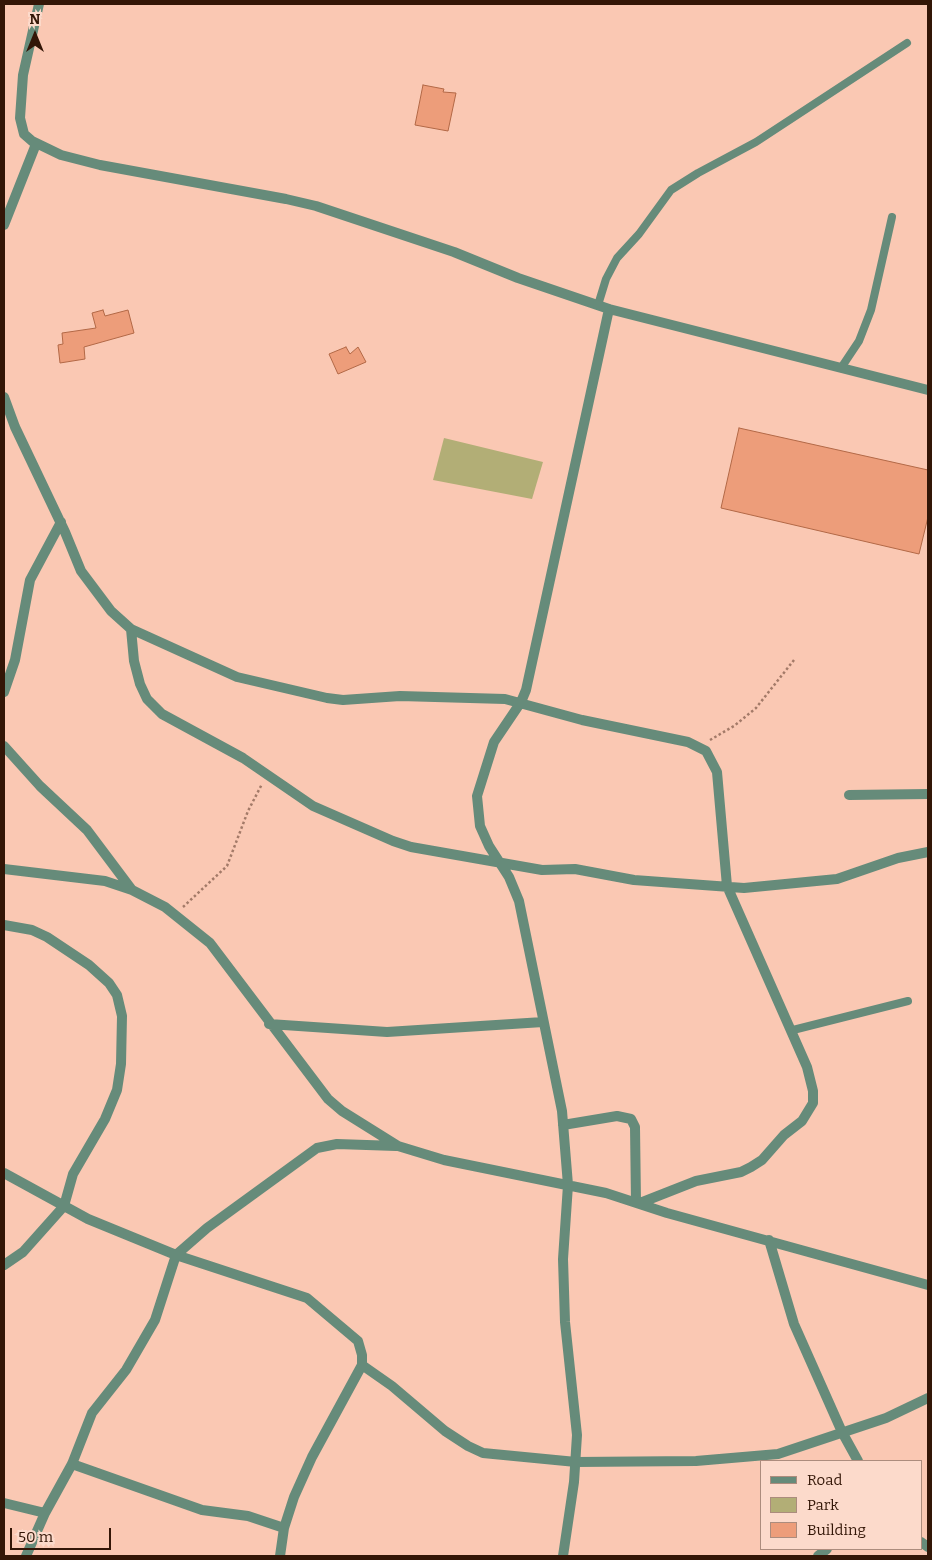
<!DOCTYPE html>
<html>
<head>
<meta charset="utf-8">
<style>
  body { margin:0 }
  #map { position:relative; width:932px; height:1560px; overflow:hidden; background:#fac8b3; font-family:Bitter,serif }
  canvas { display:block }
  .frame { position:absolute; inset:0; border:5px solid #331607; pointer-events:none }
  .legend { position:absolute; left:760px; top:1460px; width:162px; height:90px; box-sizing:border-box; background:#fcdacb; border:1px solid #ac8c7d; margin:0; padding:6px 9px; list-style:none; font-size:15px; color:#331607 }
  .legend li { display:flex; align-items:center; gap:10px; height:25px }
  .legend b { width:25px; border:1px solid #ac8c7d }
  .north { position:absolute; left:10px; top:10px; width:50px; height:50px; -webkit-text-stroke:4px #fcdacb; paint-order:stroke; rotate:0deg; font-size:14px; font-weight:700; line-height:20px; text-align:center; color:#331607 }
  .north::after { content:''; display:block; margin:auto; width:18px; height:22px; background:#331607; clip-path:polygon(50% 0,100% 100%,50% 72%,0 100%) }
  .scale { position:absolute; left:10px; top:1528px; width:101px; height:22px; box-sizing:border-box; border:2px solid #331607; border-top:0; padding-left:6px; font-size:15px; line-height:18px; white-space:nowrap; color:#331607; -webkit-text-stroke:4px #fcdacb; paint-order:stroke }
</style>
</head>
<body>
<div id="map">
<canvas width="932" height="1560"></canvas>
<div class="frame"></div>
<ul class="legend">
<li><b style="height:6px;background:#668b7a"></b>Road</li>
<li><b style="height:14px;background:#b2ae76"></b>Park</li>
<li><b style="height:14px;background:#ed9d7a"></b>Building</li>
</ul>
<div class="north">N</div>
<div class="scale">50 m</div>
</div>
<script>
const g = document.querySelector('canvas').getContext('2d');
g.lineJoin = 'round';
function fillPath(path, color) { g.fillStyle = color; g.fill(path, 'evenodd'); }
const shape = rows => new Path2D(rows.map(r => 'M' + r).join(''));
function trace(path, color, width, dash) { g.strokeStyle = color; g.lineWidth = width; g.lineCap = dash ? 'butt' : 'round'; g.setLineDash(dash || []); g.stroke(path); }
fillPath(shape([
  [444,438,543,462,532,499,433,480]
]), '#b2ae76');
const building = shape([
  [423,85,444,89,443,92,456,93,448,131,415,125,423,85],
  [103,310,105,316,128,310,134,333,84,347,85,359,60,363,58,345,63,344,62,333,96,328,92,313,103,310],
  [346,347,350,354,358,347,366,362,338,374,329,354,346,347],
  [739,428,928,470,928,517,919,554,721,508,739,428]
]);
fillPath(building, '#ed9d7a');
trace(building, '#b26846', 1);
trace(shape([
  [710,740,734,726,756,708,794,660],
  [183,907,227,866,248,811,262,784]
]), '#a37a68', 2.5, [2.5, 2.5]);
trace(shape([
  [598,305,606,279,617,258,639,234,671,190,698,173,756,142,907,43],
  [841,368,859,341,871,310,892,217],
  [793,1030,908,1001]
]), '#668b7a', 8);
trace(shape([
  [39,4,23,75,20,118,24,134,32,141,61,155,100,165,286,199,316,206,454,252,518,278,609,309,928,390],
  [4,225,36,144],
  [4,397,15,427,65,532,81,571,111,611,131,629,237,677,327,698,343,700,400,696,505,699,582,720,688,742,706,751,717,772,727,886,807,1067,813,1091,813,1103,802,1121,784,1135,762,1160,751,1167,741,1172,696,1181,640,1203],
  [131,629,134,661,140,684,147,699,162,714,243,758,313,806,393,841,411,847,542,870,575,869,634,880,744,888,837,879,898,858,928,852],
  [4,692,15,660,30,580,61,522],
  [4,746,40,786,87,830,132,890],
  [849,795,928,794],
  [4,869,105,881,132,890,165,907,210,943,328,1099,342,1111,398,1146,444,1160,606,1193,667,1213,928,1285],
  [4,925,32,930,47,937,89,965,109,983,117,995,122,1016,121,1064,117,1090,105,1119,73,1174,64,1206,23,1252,4,1265],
  [269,1024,387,1032,543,1022],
  [563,1125,617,1116,631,1119,635,1127,636,1202],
  [4,1173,88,1219,176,1255,307,1298,358,1341,362,1355,362,1365,312,1457,294,1497,284,1528,280,1556],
  [769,1240,794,1324,842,1432,858,1461],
  [362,1365,392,1386,445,1431,468,1446,483,1453,576,1462,696,1461,778,1454,886,1418,928,1398],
  [72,1464,202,1510,248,1516,284,1528],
  [4,1503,45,1513],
  [921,1542,928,1547],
  [26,1556,45,1513,72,1464,92,1413,126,1370,155,1320,176,1255,207,1228,317,1148,337,1144,396,1146],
  [563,1556,574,1482,577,1435,565,1322,563,1259,568,1185,562,1111,519,901,509,877,489,846,480,826,477,796,494,742,521,702,526,690,609,309],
  [818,1556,827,1549]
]), '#668b7a', 10);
</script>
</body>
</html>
